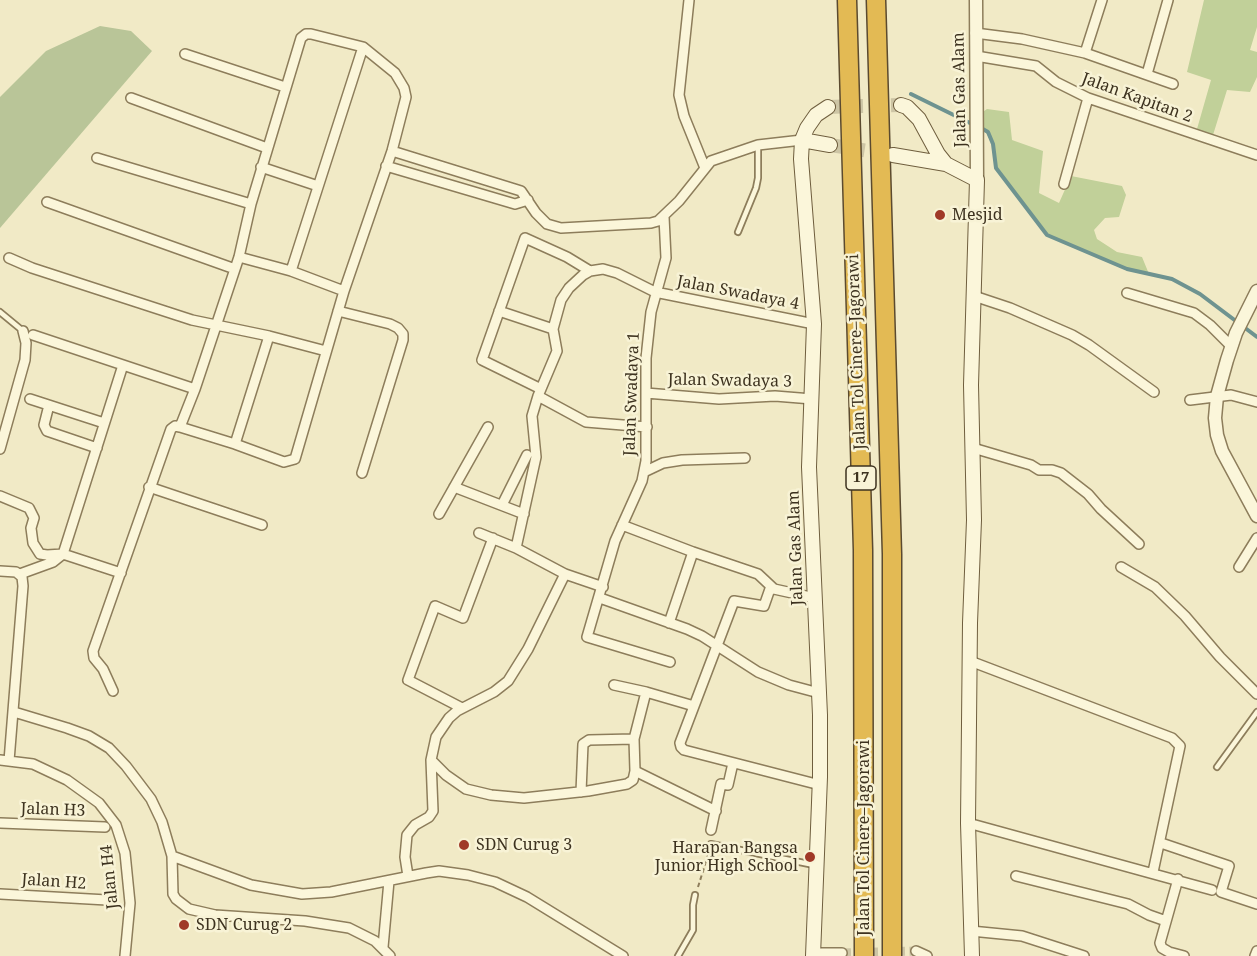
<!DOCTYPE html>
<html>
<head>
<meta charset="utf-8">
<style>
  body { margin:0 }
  canvas { display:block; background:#f1eac6 }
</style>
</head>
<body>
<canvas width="1257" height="956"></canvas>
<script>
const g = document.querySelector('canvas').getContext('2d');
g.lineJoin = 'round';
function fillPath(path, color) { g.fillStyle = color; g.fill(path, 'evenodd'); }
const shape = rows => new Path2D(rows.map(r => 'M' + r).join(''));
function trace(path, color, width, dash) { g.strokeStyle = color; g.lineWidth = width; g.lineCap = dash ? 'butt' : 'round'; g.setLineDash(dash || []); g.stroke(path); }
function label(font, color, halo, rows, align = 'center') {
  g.font = font + ' "Noto Serif",serif'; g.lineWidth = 5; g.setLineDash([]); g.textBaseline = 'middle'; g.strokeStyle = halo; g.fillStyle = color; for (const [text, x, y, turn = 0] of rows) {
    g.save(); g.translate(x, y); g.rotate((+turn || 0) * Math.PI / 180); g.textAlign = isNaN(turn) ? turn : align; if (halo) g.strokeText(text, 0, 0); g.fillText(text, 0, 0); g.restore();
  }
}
fillPath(shape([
  [1204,0,1257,0,1257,27,1250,50,1257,52,1257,77,1250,92,1227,90,1213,135,1197,129,1211,80,1187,72],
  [987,109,1009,112,1012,140,1043,151,1039,193,1059,203,1071,176,1122,186,1126,195,1119,217,1105,218,1094,230,1097,239,1117,252,1142,257,1149,274,1127,269,1047,235,996,168,992,144,977,116]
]), '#c1d099');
fillPath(shape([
  [100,26,131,31,152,51,0,228,0,97,46,51]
]), '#b9c598');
trace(shape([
  [911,94,974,125],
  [981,128,988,132,993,144,996,168,1047,235,1127,269,1172,279,1200,294,1257,337]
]), '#6e9390', 4);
trace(shape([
  [842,953,916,951]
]), '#cdc5a5', 9, [9, 4.5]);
trace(shape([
  [828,107,901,105],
  [830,145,888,154]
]), '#cdc5a5', 14, [14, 7]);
const service = shape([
  [738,232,756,188,758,178,758,146],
  [0,312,23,331],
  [1217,767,1257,712],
  [711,844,814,865],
  [678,956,693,930,693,905,695,895]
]);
const minor = shape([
  [689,0,679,95,684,116,705,168],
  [975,33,1022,39,1085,53,1173,84],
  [1085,53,1102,0],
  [185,54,285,87],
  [976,56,1036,66,1056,82,1088,98,1257,155],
  [1147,74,1168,0],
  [131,98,267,148],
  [392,151,521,191,536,213,547,224,561,228,651,223,658,221,679,201,711,161,758,145,802,140],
  [97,158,251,204],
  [386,166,515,204,528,200],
  [261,167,318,186],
  [1064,184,1088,98],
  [47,202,235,269],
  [664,217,666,258,651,312,646,358,646,461,642,481,615,541,587,637,670,662],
  [239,257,291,271,344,291],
  [9,258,32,268,192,320,269,336,326,351],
  [291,271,363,47],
  [1127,293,1194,313,1210,325,1232,347],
  [974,296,1010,308,1072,335,1089,345,1154,392],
  [338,311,390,324,398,328,403,334,403,340,362,473],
  [499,311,553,329],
  [33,335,195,389],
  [541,389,482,360,525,238,567,257,590,271],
  [646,393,719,399,775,396,812,399],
  [538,396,586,422,647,427],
  [30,399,104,423],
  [1190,400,1231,395,1257,402],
  [49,405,44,425,47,431,97,448],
  [235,444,269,336],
  [973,448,1031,465,1039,470,1052,470,1061,473,1088,494,1101,509,1139,544],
  [0,449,25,360,26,343,23,331],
  [644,472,663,463,682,460,745,458],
  [149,487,262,525],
  [454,487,524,514],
  [0,496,29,508,34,518,31,528,33,543,40,554,47,555,63,554,121,573],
  [502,505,527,455],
  [439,514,488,427],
  [622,525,693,552,758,574,774,589,815,598],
  [479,533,516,548,565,574,603,587],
  [516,548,536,457,532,416,538,396,557,351,553,329,561,300,569,288,583,275,590,271,603,269,617,273,655,292,814,324],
  [1121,567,1155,587,1185,616,1220,657,1257,694],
  [1239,567,1257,538],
  [0,571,16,572,22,577,23,586,9,761],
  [20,574,53,562,63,554,123,365],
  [771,586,764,606,734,601,680,743,681,747,684,750,820,785],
  [600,598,687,629,702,636,758,672,789,685,819,693],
  [669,623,693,552],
  [970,661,1172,738,1180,746,1153,872],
  [614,685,646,692],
  [113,691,103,669,94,658,93,651,171,429,175,426,180,427,235,444,284,462,295,459,344,291,392,151,406,97,404,88,395,73,363,47,311,34,306,34,301,38,251,204,239,257,195,389,180,427],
  [462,708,408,680,435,606,463,618,493,538],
  [14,712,67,728,89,736,109,748,126,766,151,799,162,822,172,856,173,894,176,899,189,909,215,915,305,921,349,928,375,941,390,956],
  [0,760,33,764,67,780,99,803,116,825,125,853,130,903,125,956],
  [431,760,446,775,466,789,491,795,524,798,588,791,627,784,633,780,635,771,634,739,646,692,694,706],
  [635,771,716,811],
  [581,792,583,744,589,740,634,739],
  [0,823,105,827],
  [968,823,1212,890],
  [711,830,721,784,728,785,733,763],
  [1161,843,1229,866,1221,892,1257,904],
  [172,856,251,885,302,894,331,892,426,873,439,871,468,875,495,882,527,897,623,956],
  [408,876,405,857,407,835,415,825,429,817,433,811,431,760,436,737,449,718,457,711,494,692,508,681,528,649,565,574],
  [1016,876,1128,904,1149,915,1166,921],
  [1178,879,1160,943,1162,948,1169,952,1184,956],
  [0,894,107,900],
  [971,931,1022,936,1084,956],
  [383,947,389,881],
  [916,951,927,956],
  [813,953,842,953],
  [1255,956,1257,951]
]);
const tertiary = shape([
  [976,0,977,180],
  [1257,291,1236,333,1227,360,1217,396,1215,418,1217,435,1222,451,1257,516]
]);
const secondary = shape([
  [901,105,907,107,919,119,938,154,946,164,977,180,971,385,974,520,970,623,968,823,972,956],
  [802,140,830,145],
  [893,155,946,164],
  [813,956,820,777,820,715,809,467,814,324,801,159,802,140,807,128,816,115,828,107]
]);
const motorway = shape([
  [847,0,863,550,864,956],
  [876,0,892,554,892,956]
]);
trace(service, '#8d7d5b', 8);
trace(minor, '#8d7d5b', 12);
trace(tertiary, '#8d7d5b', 15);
trace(secondary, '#6f5e3e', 16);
trace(motorway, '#5b4a2f', 21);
trace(shape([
  [698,887,709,852]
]), '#8d7d5b', 2, [4.5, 3]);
trace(service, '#fbf6da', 4.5);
trace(minor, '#fbf6da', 9);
trace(tertiary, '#fbf6da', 12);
trace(secondary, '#fbf6da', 14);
trace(motorway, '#e3ba54', 18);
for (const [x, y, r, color] of [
  [940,215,6,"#a03927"],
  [464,845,6,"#a03927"],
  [810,857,6,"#a03927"],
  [184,925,6,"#a03927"]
]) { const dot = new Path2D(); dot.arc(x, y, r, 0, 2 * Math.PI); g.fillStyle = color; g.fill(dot); trace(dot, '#f8f3d6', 2); }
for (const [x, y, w] of [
  [861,478,30]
]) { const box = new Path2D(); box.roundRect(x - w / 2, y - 12, w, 24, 4.5); g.fillStyle = '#f8f3d6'; g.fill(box); trace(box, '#3d321f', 1.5); }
label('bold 15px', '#3d321f', null, [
  ["17",861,478]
]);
label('16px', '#3d321f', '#f8f3d6', [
  ["Jalan Gas Alam",960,90,-91],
  ["Jalan Kapitan 2",1137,98,20],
  ["Jalan Swadaya 4",738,293,11],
  ["Jalan Tol Cinere–Jagorawi",857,352,-92],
  ["Jalan Swadaya 3",730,381,1],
  ["Jalan Swadaya 1",632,394,-88],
  ["Jalan Gas Alam",796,548,-92],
  ["Jalan H3",53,810,2],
  ["Jalan Tol Cinere–Jagorawi",864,838,-90],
  ["Jalan H4",110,877,-96],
  ["Jalan H2",54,882,4]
]);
label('16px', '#3d321f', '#f8f3d6', [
  ["Mesjid",952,215],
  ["SDN Curug 3",476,845],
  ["Harapan Bangsa",798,848,"right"],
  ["Junior High School",798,866,"right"],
  ["SDN Curug 2",196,925]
], 'left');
</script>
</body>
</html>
